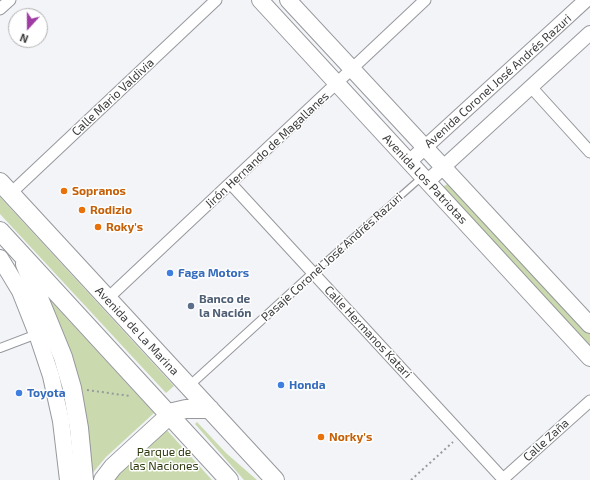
<!DOCTYPE html>
<html>
<head>
<meta charset="utf-8">
<style>
  body { margin:0 }
  #map { position:relative; width:590px; height:480px; overflow:hidden; background:#f2f4f8; font-family:"Exo 2",sans-serif }
  canvas { display:block }
  .north { position:absolute; left:8px; top:8px; width:40px; height:40px; box-sizing:border-box; background:#fff; border:1px solid #b1b1b1; border-radius:50%; rotate:201deg; font-size:11px; font-weight:700; line-height:16px; text-align:center; color:#3b3c3d }
  .north::after { content:''; display:block; margin:auto; width:14px; height:18px; background:#9f3ca3; clip-path:polygon(50% 0,100% 100%,50% 72%,0 100%) }
</style>
</head>
<body>
<div id="map">
<canvas width="590" height="480"></canvas>
<div class="north">N</div>
</div>
<script>
const g = document.querySelector('canvas').getContext('2d');
g.lineJoin = 'round';
function fillPath(path, color) { g.fillStyle = color; g.fill(path, 'evenodd'); }
const shape = rows => new Path2D(rows.map(r => 'M' + r).join(''));
function trace(path, color, width, dash) { g.strokeStyle = color; g.lineWidth = width; g.lineCap = dash ? 'butt' : 'round'; g.setLineDash(dash || []); g.stroke(path); }
function label(font, color, halo, rows, align = 'center') {
  g.font = font + ' "Exo 2",sans-serif'; g.lineWidth = 3; g.setLineDash([]); g.textBaseline = 'middle'; g.strokeStyle = halo; g.fillStyle = color; for (const [text, x, y, turn = 0] of rows) {
    g.save(); g.translate(x, y); g.rotate((+turn || 0) * Math.PI / 180); g.textAlign = isNaN(turn) ? turn : align; if (halo) g.strokeText(text, 0, 0); g.fillText(text, 0, 0); g.restore();
  }
}
fillPath(shape([
  [449,183,590,334,590,351,441,188],
  [0,197,174,386,166,393,0,214],
  [48,298,154,413,106,457,91,475],
  [197,422,226,453,257,480,244,480,195,424],
  [165,428,212,480,112,480]
]), '#cadaae');
const service = shape([
  [313,273,422,177]
]);
const pedestrian = shape([
  [0,348,37,334],
  [189,386,313,273]
]);
const minor = shape([
  [0,9,10,0],
  [531,87,590,152],
  [231,184,504,480],
  [11,193,216,0],
  [107,299,425,0],
  [503,479,590,401]
]);
const tertiary = shape([
  [409,162,586,0],
  [427,182,590,33]
]);
const secondary = shape([
  [260,0,590,358],
  [288,0,590,325],
  [0,258,20,291,37,334,51,376,61,421,68,480]
]);
const primary = shape([
  [0,182,275,480],
  [0,231,229,480],
  [25,264,63,357,72,388,79,428,84,480],
  [103,480,113,467,173,412,186,409,210,409]
]);
trace(service, '#96989c', 8);
trace(pedestrian, '#96989c', 10);
trace(minor, '#96989c', 13);
trace(tertiary, '#96989c', 16);
trace(secondary, '#96989c', 18);
trace(primary, '#96989c', 20);
trace(shape([
  [87,390,130,396],
  [411,480,453,442]
]), '#989a9c', 2, [2, 3]);
trace(service, '#fff', 5.5);
trace(pedestrian, '#fff', 8);
trace(minor, '#fff', 11);
trace(tertiary, '#fff', 14);
trace(secondary, '#fff', 16);
trace(primary, '#fff', 18);
for (const [x, y, r, color] of [
  [64,191,4,"#e8710a"],
  [82,210,4,"#e8710a"],
  [98,227,4,"#e8710a"],
  [170,273,4,"#3f7fe0"],
  [191,306,4,"#5c6f8a"],
  [281,385,4,"#3f7fe0"],
  [19,393,4,"#3f7fe0"],
  [321,437,4,"#e8710a"]
]) { const dot = new Path2D(); dot.arc(x, y, r, 0, 2 * Math.PI); g.fillStyle = color; g.fill(dot); trace(dot, '#fff', 1.5); }
label('12px', '#3b3c3d', '#fff', [
  ["Avenida Coronel José Andrés Razuri",498,81,-42],
  ["Calle Mario Valdivia",113,97,-43],
  ["Jirón Hernando de Magallanes",267,150,-43],
  ["Avenida Los Patriotas",425,179,47],
  ["Pasaje Coronel José Andrés Razuri",332,257,-42],
  ["Avenida de La Marina",137,331,47],
  ["Calle Hermanos Katari",368,332,47],
  ["Calle Zaña",546,440,-42]
]);
label('bold 12px', '#c56008', '#fff', [
  ["Sopranos",72,191],
  ["Rodizio",90,210],
  ["Roky's",106,227],
  ["Norky's",329,437]
], 'left');
label('bold 12px', '#366cbe', '#fff', [
  ["Faga Motors",178,273],
  ["Honda",289,385],
  ["Toyota",27,393]
], 'left');
label('bold 12px', '#4e5e75', '#fff', [
  ["Banco de",199,299],
  ["la Nación",199,313]
], 'left');
label('12px', '#2f3c10', '#fff', [
  ["Parque de",164,452],
  ["las Naciones",164,466]
]);
</script>
</body>
</html>
